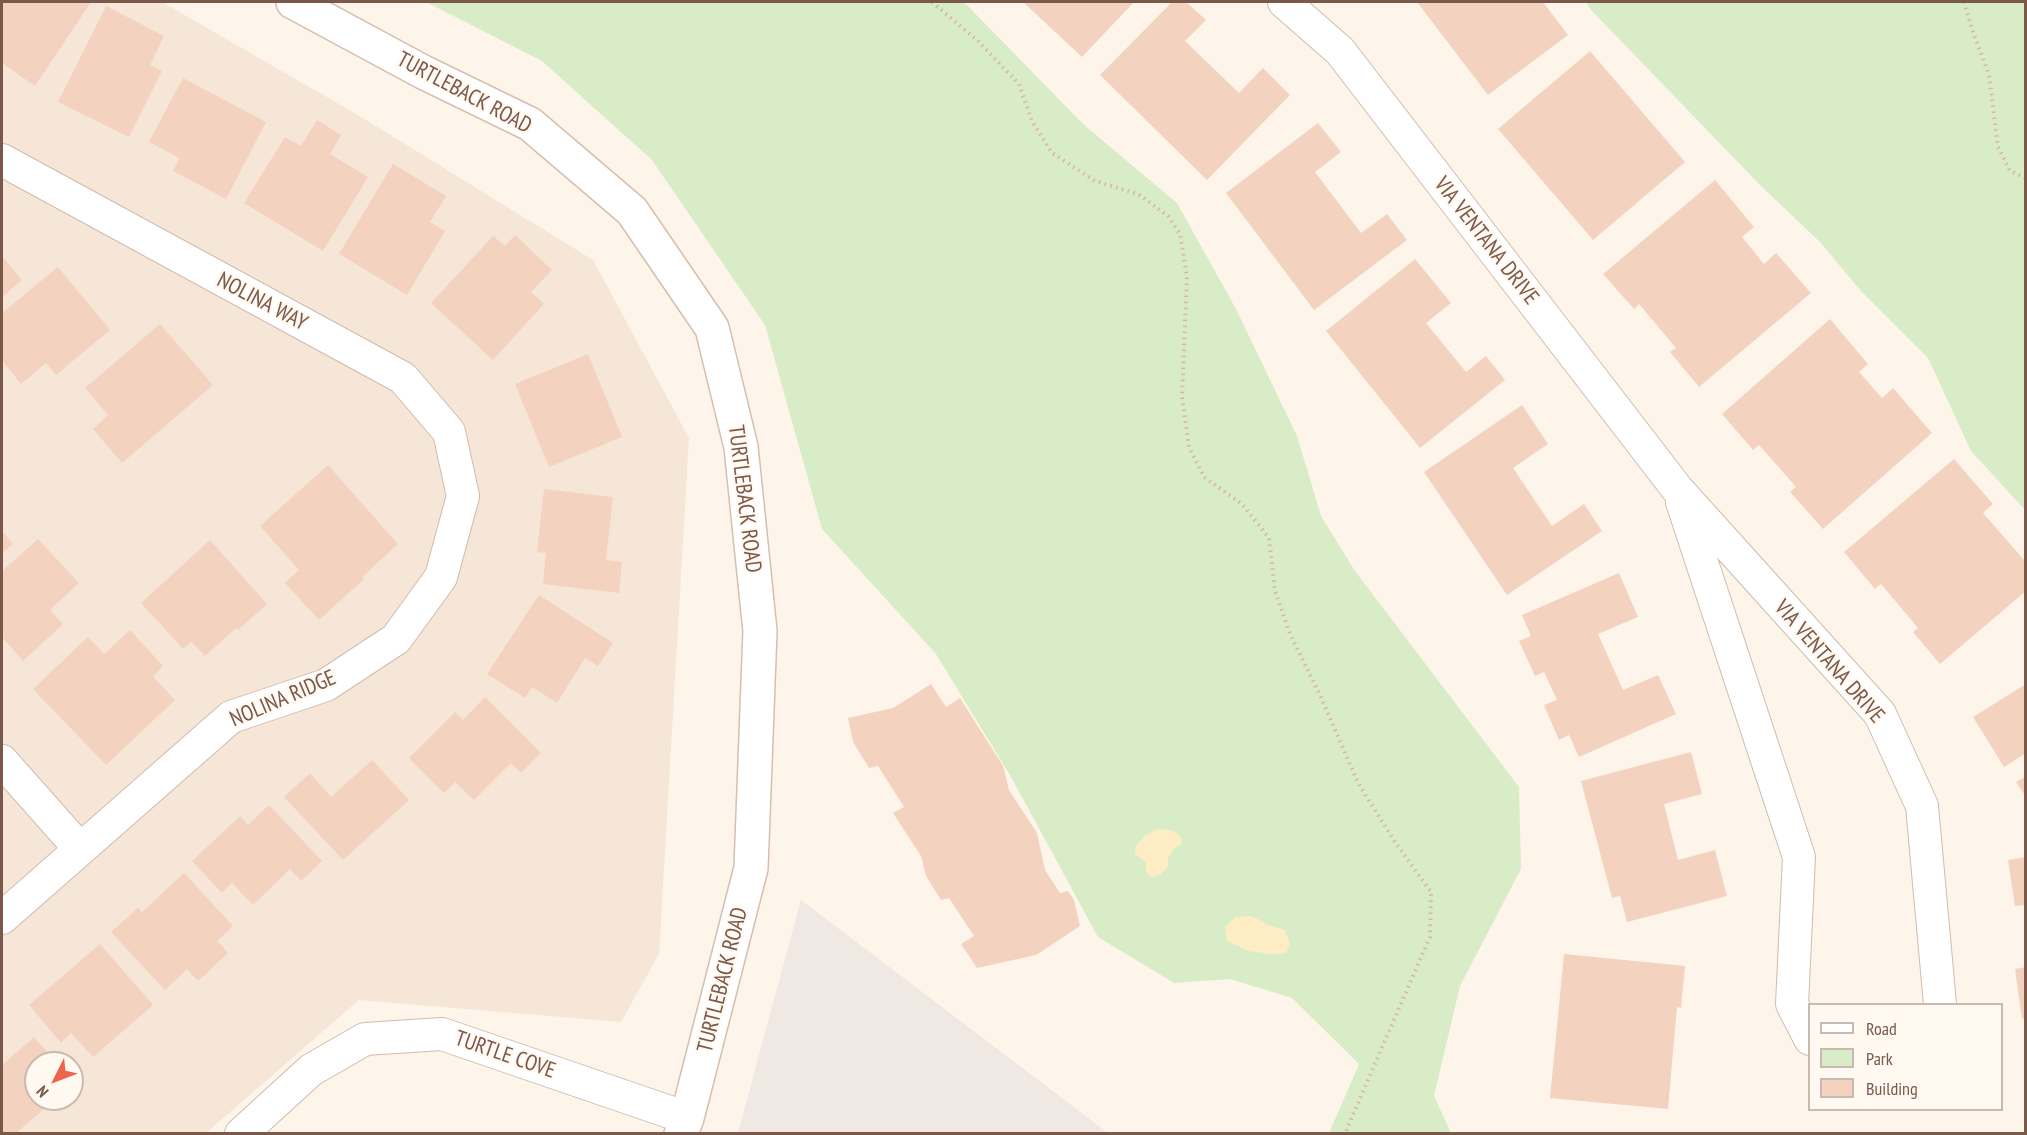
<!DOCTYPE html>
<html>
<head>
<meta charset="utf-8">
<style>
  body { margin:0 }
  #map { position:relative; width:2027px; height:1135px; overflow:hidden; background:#fdf5ea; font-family:"PT Sans Narrow",sans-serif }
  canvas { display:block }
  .frame { position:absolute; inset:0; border:3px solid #7a594b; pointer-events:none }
  .legend { position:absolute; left:1808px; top:1003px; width:195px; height:108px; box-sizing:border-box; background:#fff9f1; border:2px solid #cab9af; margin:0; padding:8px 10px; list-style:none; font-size:18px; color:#7a594b }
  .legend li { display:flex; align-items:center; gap:12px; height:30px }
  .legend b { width:30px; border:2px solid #cab9af }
  .north { position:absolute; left:24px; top:1051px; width:60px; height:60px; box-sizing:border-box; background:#fff9f1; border:2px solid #cab9af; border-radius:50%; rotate:228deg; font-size:16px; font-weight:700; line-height:24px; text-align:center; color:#7a594b }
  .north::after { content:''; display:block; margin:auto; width:21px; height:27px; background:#eb664b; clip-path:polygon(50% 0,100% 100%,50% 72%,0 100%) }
</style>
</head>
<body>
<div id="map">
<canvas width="2027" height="1135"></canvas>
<div class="frame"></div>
<ul class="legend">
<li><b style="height:8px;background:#fff"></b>Road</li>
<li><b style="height:16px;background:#d8edc7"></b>Park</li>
<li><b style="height:16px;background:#f4d2c0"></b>Building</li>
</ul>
<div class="north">N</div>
</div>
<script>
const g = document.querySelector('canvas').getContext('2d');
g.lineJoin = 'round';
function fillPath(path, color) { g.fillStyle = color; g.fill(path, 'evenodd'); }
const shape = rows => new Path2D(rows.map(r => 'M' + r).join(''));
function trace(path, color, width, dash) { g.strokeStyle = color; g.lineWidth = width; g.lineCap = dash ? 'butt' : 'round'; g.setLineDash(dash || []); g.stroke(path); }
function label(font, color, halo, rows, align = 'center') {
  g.font = font + ' "PT Sans Narrow",sans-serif'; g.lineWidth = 4.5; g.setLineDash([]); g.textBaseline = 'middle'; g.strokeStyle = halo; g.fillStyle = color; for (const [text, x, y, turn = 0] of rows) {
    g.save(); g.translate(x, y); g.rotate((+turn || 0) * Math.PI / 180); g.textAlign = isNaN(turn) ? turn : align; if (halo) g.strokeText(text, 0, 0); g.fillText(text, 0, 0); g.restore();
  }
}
fillPath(shape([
  [2,2,162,2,358,115,593,260,689,438,659,954,621,1022,359,1000,206,1133,2,1134],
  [36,1063,72,1063,72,1099,36,1099]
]), '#f6e6d8');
fillPath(shape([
  [801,900,1108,1133,738,1133]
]), '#efe8e3');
fillPath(shape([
  [426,2,964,2,1083,124,1177,203,1236,309,1297,436,1321,516,1355,571,1519,787,1521,869,1460,986,1434,1096,1451,1133,1329,1133,1359,1064,1292,998,1230,979,1174,983,1098,937,1011,777,936,654,822,529,765,325,652,160,542,61],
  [1586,2,2025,2,2025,510,1971,451,1928,358,1861,291,1820,242,1761,186,1591,10]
]), '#d8edc7');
fillPath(shape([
  [1158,829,1171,830,1180,836,1182,843,1174,849,1168,858,1168,866,1161,874,1152,878,1146,872,1146,862,1135,854,1136,846,1144,836],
  [1252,916,1266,924,1285,930,1290,944,1286,953,1271,954,1249,951,1227,941,1225,927,1236,917]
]), '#feedc4');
fillPath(shape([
  [2,2,91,2,35,86,2,63],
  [1023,2,1134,2,1082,57],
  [1172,2,1186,2,1206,20,1185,41,1239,93,1263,68,1290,95,1207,180,1100,75],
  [1417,2,1543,2,1568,35,1488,95],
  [106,6,164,36,150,65,162,71,129,137,58,102],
  [1590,51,1685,162,1593,240,1498,129],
  [183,78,266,122,226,199,173,171,180,158,149,142],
  [317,120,341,135,330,154,368,177,323,251,244,203,285,137,301,146],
  [1318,123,1341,152,1315,172,1361,233,1387,214,1407,240,1314,310,1226,193],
  [393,164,446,196,430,222,445,231,407,295,339,254],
  [1715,180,1754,227,1742,237,1764,264,1776,253,1811,293,1699,387,1670,352,1676,348,1639,304,1634,309,1603,274],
  [515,235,552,270,531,292,544,304,493,360,431,303,493,236,505,246],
  [2,256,22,280,2,297],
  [1415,259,1451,303,1426,323,1466,372,1486,356,1505,380,1420,448,1326,331],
  [58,267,110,330,56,375,46,363,21,384,2,360,2,313],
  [1830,319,1868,364,1859,372,1882,398,1893,388,1932,433,1823,529,1790,492,1796,487,1759,445,1753,450,1722,414],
  [160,324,213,385,122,463,93,429,108,415,85,388],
  [588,354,622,437,549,467,515,384],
  [1522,405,1548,444,1513,468,1552,526,1584,504,1602,531,1507,595,1424,472],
  [1954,459,1993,504,1983,513,2026,562,2026,591,1940,664,1913,632,1918,628,1881,584,1875,589,1844,552],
  [328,465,398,544,362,577,364,579,319,620,285,583,299,570,260,526],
  [544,489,613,497,606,560,622,562,619,593,543,584,546,553,537,552],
  [2,531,13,544,2,553],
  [38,539,79,583,50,610,63,624,23,661,2,637,2,571],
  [210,540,267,604,238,630,236,628,205,656,191,642,183,649,141,603],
  [1619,573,1638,617,1598,634,1623,690,1658,675,1676,714,1579,757,1569,735,1559,740,1544,705,1557,700,1544,672,1535,676,1519,641,1531,636,1522,615],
  [539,595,613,643,598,666,585,658,557,703,532,687,525,698,487,674],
  [130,630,163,666,153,677,175,700,106,765,33,689,88,637,104,654],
  [931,684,946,707,960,698,1003,766,1009,790,1037,833,1045,870,1060,893,1068,891,1074,900,1080,926,1036,955,977,968,961,944,974,936,949,898,941,900,926,876,921,856,893,813,904,807,878,766,869,768,853,742,848,718,893,708],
  [2026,684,2026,753,2004,767,1973,717],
  [485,697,541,753,521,773,511,763,474,800,455,782,444,793,409,758,455,712,463,720],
  [1691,752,1702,794,1664,804,1678,860,1715,850,1727,896,1627,922,1620,896,1612,898,1581,781],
  [372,760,409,800,343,860,284,797,310,773,331,797],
  [2026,776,2026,797,2016,782],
  [269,805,322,861,301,881,290,869,253,905,232,883,222,893,192,861,240,816,248,825],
  [2026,857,2026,905,2015,906,2008,860],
  [184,873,233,926,217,941,228,953,198,981,187,969,165,990,111,932,138,908,142,912],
  [100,944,153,1005,93,1057,71,1033,61,1043,29,1005],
  [1564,954,1685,966,1681,1008,1677,1007,1668,1109,1550,1098],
  [2026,967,2026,1018,2022,1019,2015,969],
  [34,1037,57,1063,36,1063,36,1099,55,1099,15,1134,2,1134,2,1065]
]), '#f4d2c0');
const minor = shape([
  [1284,2,1340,51,1678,490,1880,714,1922,806,1940,1004],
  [2,160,403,378,449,432,463,496,441,577,396,639,326,685,231,717,2,918],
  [1682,502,1799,857,1792,1004,1810,1039],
  [2,761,80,849],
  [241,1134,311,1070,365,1039,442,1034,687,1118]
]);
const secondary = shape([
  [293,2,423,72,530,124,632,211,712,328,741,447,760,631,751,868,687,1118,681,1134]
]);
trace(minor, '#d1bbae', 34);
trace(secondary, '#d7beae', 36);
trace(shape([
  [932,2,978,41,1019,84,1032,121,1052,153,1095,181,1138,194,1168,216,1180,234,1187,277,1182,397,1189,447,1204,477,1242,504,1269,538,1275,591,1290,634,1320,695,1358,783,1395,842,1431,892,1430,937,1348,1126,1346,1134],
  [1964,2,1973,32,1989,75,1998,147,2010,171,2026,178]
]), '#dab5a2', 4, [1.5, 4.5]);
trace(minor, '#fff', 32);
trace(secondary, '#fff', 33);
label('22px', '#7a594b', '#fff9f1', [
  ["TURTLEBACK ROAD",464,93,28],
  ["VIA VENTANA DRIVE",1486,241,52],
  ["NOLINA WAY",262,302,28],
  ["TURTLEBACK ROAD",744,499,83],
  ["VIA VENTANA DRIVE",1829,662,49],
  ["NOLINA RIDGE",283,699,-23],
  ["TURTLEBACK ROAD",723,980,-76],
  ["TURTLE COVE",505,1055,19]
]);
</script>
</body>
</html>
